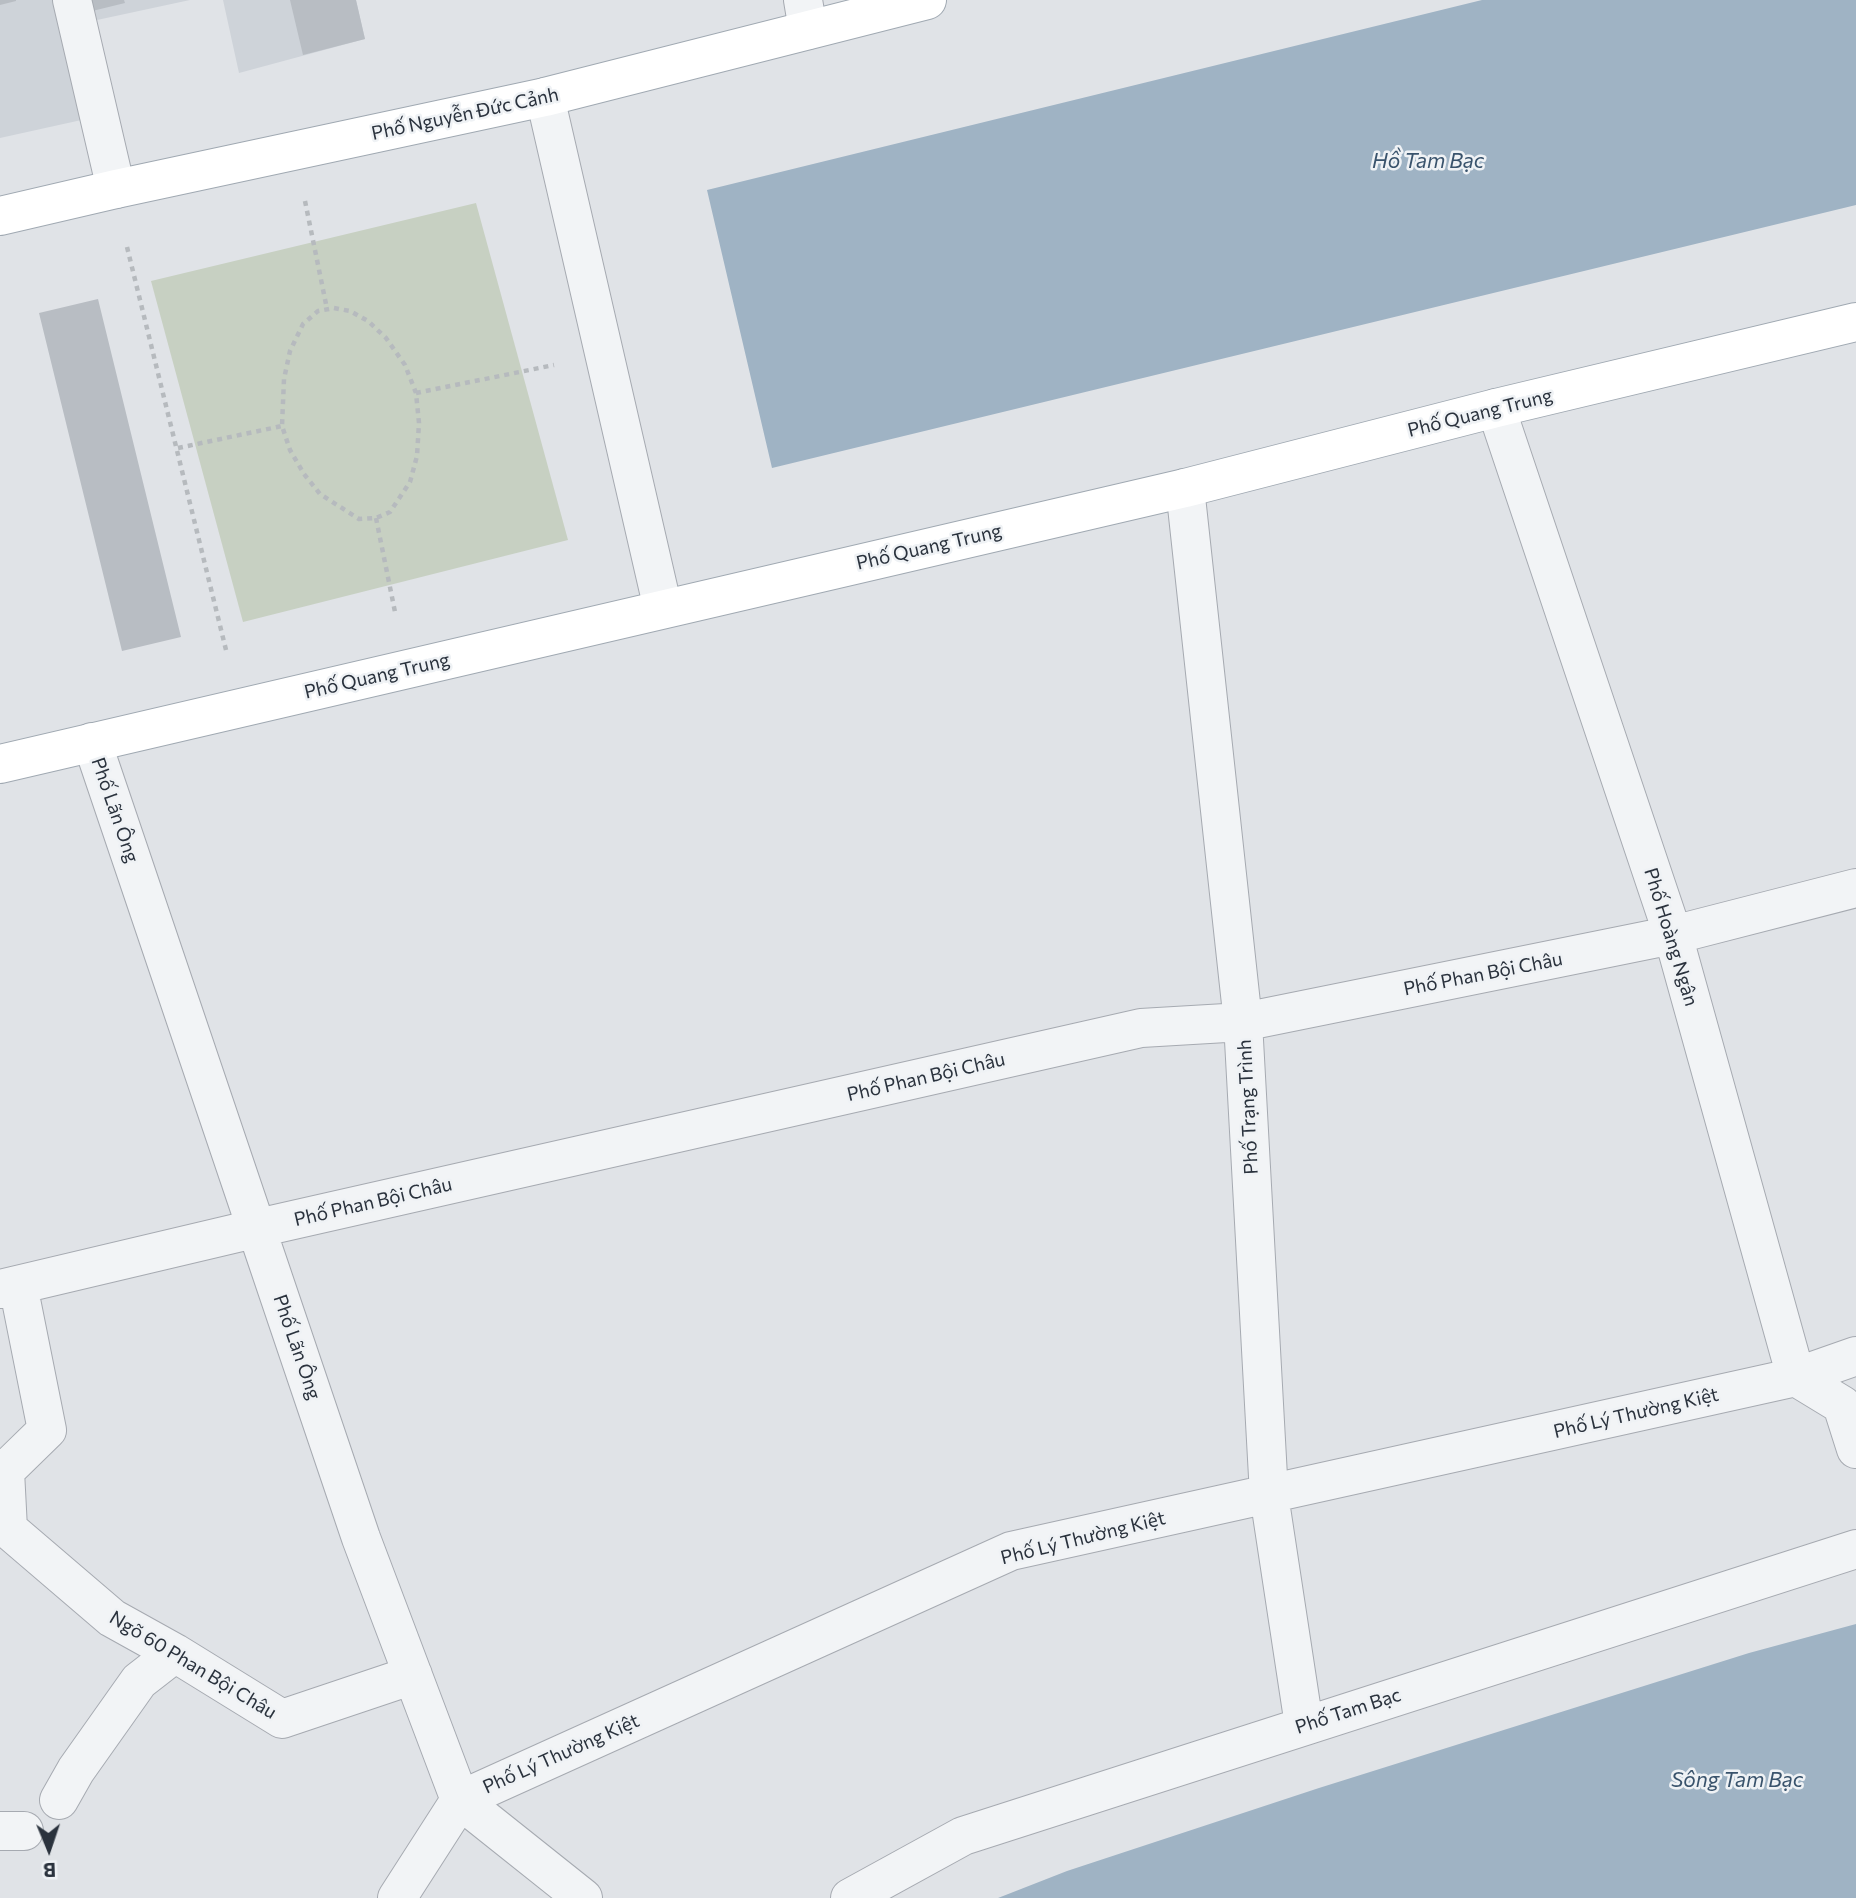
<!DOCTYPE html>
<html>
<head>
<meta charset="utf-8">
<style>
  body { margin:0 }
  #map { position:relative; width:1856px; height:1898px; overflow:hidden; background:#e0e3e7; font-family:Commissioner,sans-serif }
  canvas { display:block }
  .north { position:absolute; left:14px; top:1814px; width:70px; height:70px; -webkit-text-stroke:5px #eff2f5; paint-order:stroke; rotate:178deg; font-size:19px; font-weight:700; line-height:28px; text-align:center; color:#2a323d }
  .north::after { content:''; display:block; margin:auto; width:24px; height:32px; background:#2a323d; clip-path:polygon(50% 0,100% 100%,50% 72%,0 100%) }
</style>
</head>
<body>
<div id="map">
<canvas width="1856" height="1898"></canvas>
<div class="north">B</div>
</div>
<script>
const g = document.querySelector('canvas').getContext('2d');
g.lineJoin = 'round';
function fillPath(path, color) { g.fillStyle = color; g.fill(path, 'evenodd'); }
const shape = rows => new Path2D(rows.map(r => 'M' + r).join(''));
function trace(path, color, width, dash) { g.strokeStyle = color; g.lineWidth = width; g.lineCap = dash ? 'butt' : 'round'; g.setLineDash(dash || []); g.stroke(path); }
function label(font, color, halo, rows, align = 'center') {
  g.font = font + ' Commissioner,sans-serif'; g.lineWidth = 5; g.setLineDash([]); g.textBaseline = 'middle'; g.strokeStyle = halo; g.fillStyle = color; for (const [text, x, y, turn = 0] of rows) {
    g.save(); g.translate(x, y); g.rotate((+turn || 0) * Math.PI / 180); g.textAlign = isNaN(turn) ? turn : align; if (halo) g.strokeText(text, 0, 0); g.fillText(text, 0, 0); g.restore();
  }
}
fillPath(shape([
  [0,0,59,0,86,119,0,138],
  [78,0,190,0,83,23],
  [223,0,356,0,365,39,239,73]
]), '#ced3d9');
fillPath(shape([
  [476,203,568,540,243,622,151,281]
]), '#c7d0c2');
fillPath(shape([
  [1482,0,1856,0,1856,205,772,468,707,190],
  [1856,1624,1856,1898,998,1898,1067,1871,1319,1788,1749,1653]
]), '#9fb3c4');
fillPath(shape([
  [0,0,16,0,16,1,0,5],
  [81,0,124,0,125,3,84,13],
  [290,0,356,0,365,39,303,55],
  [98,299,181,637,122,651,39,313]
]), '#b8bdc3');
const minor = shape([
  [72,0,116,189],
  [803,0,808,30],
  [545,97,663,609],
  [1496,408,1673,935,1796,1377,1842,1405,1856,1449],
  [1185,488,1243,1022,1269,1495,1304,1725],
  [92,742,361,1538,460,1800,583,1898],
  [18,1285,47,1430,5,1471,8,1529,112,1618,175,1653,282,1719,413,1675],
  [0,1289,258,1228,1141,1028,1243,1022,1673,935,1856,888],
  [59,1800,76,1770,139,1681,175,1653],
  [0,1831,24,1831],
  [397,1898,460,1800,1011,1551,1796,1377,1856,1356],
  [850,1898,963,1836,1856,1549]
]);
const major = shape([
  [0,216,116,189,545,97,927,0],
  [0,764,1185,488,1496,408,1856,322]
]);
trace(minor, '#a6aab1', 40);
trace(major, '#a0a9b2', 40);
trace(shape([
  [305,201,327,309],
  [127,247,227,654],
  [334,308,350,311,368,321,386,338,405,365,416,393,419,423,417,456,410,482,390,512,376,518,359,519,320,494,304,474,290,450,282,426,284,379,290,351,303,324,318,311,334,308],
  [416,393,554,365],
  [178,448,282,426],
  [376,518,395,612]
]), '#b6babe', 4.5, [5, 5]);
trace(minor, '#f2f4f6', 38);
trace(major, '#fff', 38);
label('19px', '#2a323d', '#eff2f5', [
  ["Phố Nguyễn Đức Cảnh",465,114,-12],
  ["Phố Quang Trung",1480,413,-14],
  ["Phố Quang Trung",929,547,-13],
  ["Phố Quang Trung",377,676,-13],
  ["Phố Lãn Ông",115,810,71],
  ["Phố Hoàng Ngân",1671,937,73],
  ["Phố Phan Bội Châu",1483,974,-11],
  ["Phố Phan Bội Châu",926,1077,-13],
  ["Phố Trạng Trình",1248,1107,-93],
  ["Phố Phan Bội Châu",373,1202,-13],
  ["Phố Lãn Ông",297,1347,71],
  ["Phố Lý Thường Kiệt",1636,1413,-13],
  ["Phố Lý Thường Kiệt",1083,1538,-14],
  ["Ngõ 60 Phan Bội Châu",193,1665,31],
  ["Phố Tam Bạc",1348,1711,-18],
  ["Phố Lý Thường Kiệt",561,1754,-24]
]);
label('italic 21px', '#39536c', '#eff2f5', [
  ["Hồ Tam Bạc",1428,161],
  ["Sông Tam Bạc",1737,1780]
]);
</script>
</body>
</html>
